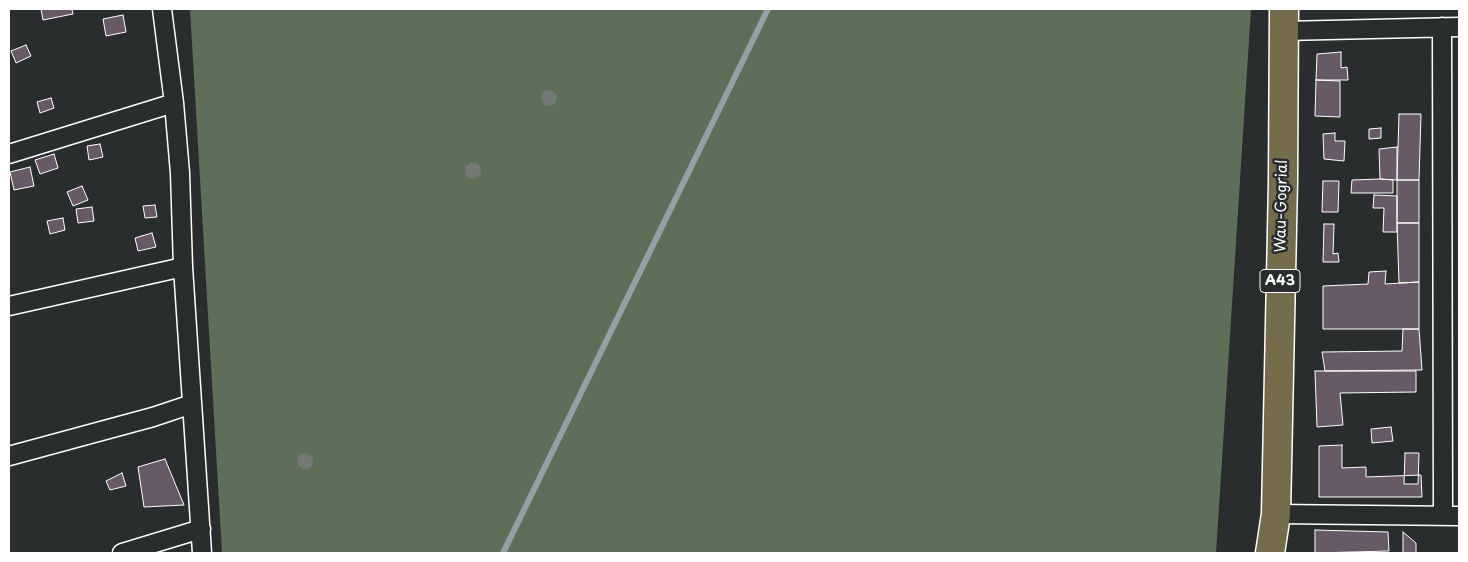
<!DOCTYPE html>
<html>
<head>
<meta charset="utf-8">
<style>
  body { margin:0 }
  #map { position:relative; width:1468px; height:562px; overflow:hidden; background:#2a2d2e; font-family:"Playpen Sans",sans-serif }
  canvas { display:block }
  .frame { position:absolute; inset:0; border:10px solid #fff; pointer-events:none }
</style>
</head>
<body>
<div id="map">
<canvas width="1468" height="562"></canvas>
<div class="frame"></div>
</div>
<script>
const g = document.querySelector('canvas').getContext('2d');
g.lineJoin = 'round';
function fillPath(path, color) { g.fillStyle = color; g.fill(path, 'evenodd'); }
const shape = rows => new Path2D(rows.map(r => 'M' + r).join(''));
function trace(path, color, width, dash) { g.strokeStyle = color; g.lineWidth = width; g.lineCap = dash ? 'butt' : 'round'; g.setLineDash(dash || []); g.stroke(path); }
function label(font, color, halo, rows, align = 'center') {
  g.font = font + ' "Playpen Sans",sans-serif'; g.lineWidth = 5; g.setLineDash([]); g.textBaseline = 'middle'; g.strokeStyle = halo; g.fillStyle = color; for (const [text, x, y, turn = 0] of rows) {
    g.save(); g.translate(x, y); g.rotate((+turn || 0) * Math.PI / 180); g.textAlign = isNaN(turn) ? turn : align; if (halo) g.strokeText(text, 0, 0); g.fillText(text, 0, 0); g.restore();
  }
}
fillPath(shape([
  [190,9,1251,9,1216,553,222,553]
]), '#5d6f59');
trace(shape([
  [503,553,768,9]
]), '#90a2a4', 6);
const building = shape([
  [41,9,72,9,73,14,43,20,41,9],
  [123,15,126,32,106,36,103,19,123,15],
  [26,45,31,56,16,63,11,51,26,45],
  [1341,52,1341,68,1347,67,1348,80,1316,80,1317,54,1341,52],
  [1316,80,1340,81,1340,117,1315,116,1316,80],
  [51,98,54,108,40,113,37,102,51,98],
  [1399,114,1421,114,1419,180,1397,180,1399,114],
  [1381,128,1381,138,1369,139,1369,129,1381,128],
  [1335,133,1335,141,1345,141,1344,161,1324,159,1323,134,1335,133],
  [100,144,103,157,89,160,87,146,100,144],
  [1397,147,1397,180,1380,179,1379,149,1397,147],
  [54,154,58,168,40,174,35,160,54,154],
  [30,167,34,186,14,190,10,172,30,167],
  [1380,179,1393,180,1393,193,1351,193,1352,180,1380,179],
  [1397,180,1419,180,1419,223,1397,223,1397,180],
  [1323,181,1339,181,1338,212,1322,212,1323,181],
  [82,186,88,200,73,206,67,192,82,186],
  [1374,195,1397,196,1397,232,1383,232,1384,208,1373,208,1374,195],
  [155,205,157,217,145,218,143,206,155,205],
  [92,207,94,221,78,223,76,209,92,207],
  [63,218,65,230,50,234,47,221,63,218],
  [1397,223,1419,223,1419,282,1399,283,1397,223],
  [1324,224,1334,224,1333,254,1338,253,1339,262,1323,262,1324,224],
  [152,233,156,247,138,251,135,238,152,233],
  [1386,271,1385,284,1419,282,1419,329,1323,329,1323,286,1368,284,1369,272,1386,271],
  [1403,329,1419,329,1422,370,1325,371,1322,352,1402,351,1403,329],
  [1315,371,1416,371,1416,392,1340,393,1343,425,1317,427,1315,371],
  [1391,427,1393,441,1372,443,1371,429,1391,427],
  [1342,445,1342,468,1366,467,1366,477,1421,475,1422,497,1319,497,1319,446,1342,445],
  [1405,453,1419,453,1418,484,1404,484,1405,453],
  [165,459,184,505,144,507,138,467,165,459],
  [122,473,126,486,110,490,106,481,122,473],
  [1315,530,1388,532,1389,551,1315,553,1315,530],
  [1403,532,1416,543,1416,553,1403,553,1403,532]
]);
fillPath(building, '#675966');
trace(building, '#fff', 1);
const street = shape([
  [162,9,174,103,180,173,183,267,202,553],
  [1442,27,1443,515],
  [1284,31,1459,27],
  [9,154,174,103],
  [9,306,183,267],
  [9,456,153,417,192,404],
  [1276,514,1459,516],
  [122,553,201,529]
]);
const primary = shape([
  [1270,553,1276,514,1283,181,1284,9]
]);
trace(street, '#fff', 21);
trace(primary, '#fff', 31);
trace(street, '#2a2d2e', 18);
trace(primary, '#746c4b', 28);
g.fillStyle = '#737973';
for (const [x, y] of [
  [549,98],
  [473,171],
  [305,461]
]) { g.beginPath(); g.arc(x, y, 8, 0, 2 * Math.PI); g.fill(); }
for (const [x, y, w] of [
  [1280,281,40]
]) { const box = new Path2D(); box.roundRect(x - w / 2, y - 11.5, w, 23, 4); g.fillStyle = '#2a2d2e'; g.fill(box); trace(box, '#fff', 1); }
label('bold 14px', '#fff', null, [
  ["A43",1280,281]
]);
label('15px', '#fff', '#2a2d2e', [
  ["Wau-Gogrial",1282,206,-89]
]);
</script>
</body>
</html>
